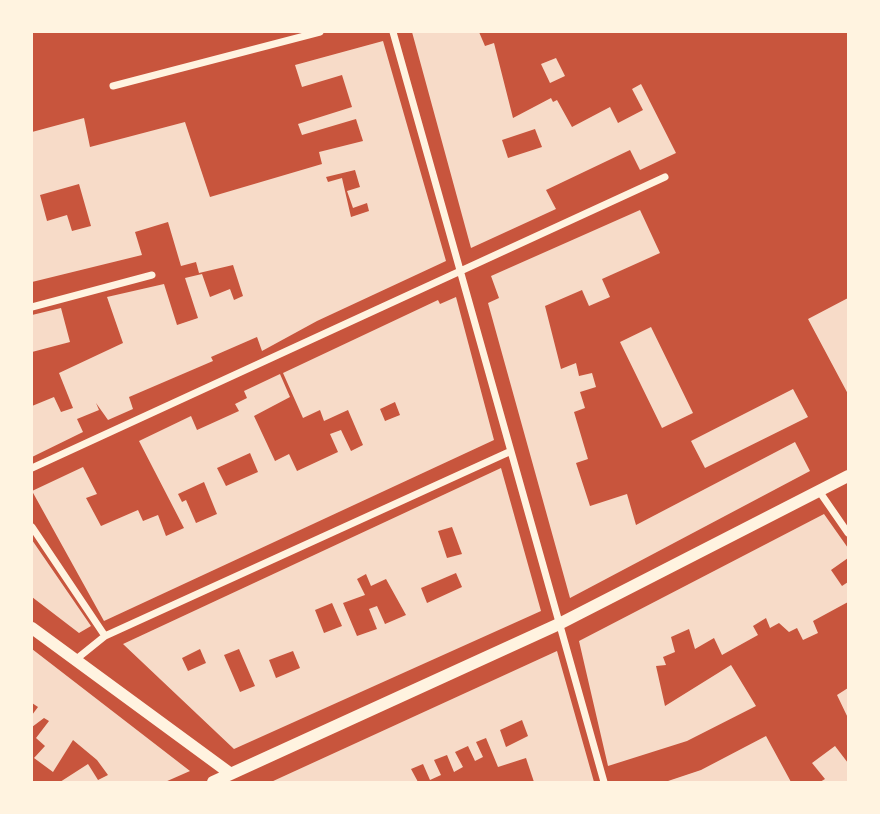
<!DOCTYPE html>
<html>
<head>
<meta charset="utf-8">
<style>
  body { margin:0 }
  #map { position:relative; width:880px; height:814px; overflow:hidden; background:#c8553d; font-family:Overpass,sans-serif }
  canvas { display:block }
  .frame { position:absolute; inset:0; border:33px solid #fff3e0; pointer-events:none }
</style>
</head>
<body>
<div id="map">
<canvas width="880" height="814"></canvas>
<div class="frame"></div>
</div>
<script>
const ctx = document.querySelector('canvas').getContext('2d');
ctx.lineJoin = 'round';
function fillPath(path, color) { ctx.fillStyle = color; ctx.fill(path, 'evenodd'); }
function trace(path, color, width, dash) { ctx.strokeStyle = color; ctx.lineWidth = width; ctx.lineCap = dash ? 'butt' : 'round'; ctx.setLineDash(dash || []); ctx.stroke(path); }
fillPath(new Path2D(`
  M412,32H479L485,46L494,43L513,118L551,98L553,102L557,100L572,127L610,107L618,123L643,110L632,89L641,84L676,153L640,170L630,150L546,190L556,209L471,248ZM535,129L542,147L508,158L502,140Z
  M383,41L446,261L317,321L262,351L257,337L211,357L213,361L129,397L133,409L108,420L96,403L99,410L77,419L83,432L32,457V406L54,397L61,412L73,408L59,373L123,343L107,297L164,284L177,325L198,318L185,278L202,274L210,297L230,289L234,300L243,296L233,265L199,273L196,262L181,266L168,222L135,232L142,255L32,282V132L84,118L90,147L185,122L210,197L322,164L319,152L363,141L356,119L302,135L298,124L352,107L342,75L302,87L295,65ZM355,170L360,187L347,191L353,208L367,203L369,211L351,217L342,178L328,182L326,177ZM79,184L91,226L72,231L67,215L47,221L40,195Z
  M556,58L565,76L550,83L541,64Z
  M640,210L660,253L602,279L610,297L589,306L582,290L545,306L561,369L576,363L579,376L592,373L596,387L580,392L585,408L574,412L588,459L576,463L590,506L627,494L636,525L795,442L810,471L570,598L488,303L499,298L491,276Z
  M456,297L494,440L104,621L32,491L83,467L97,494L86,498L101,526L138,510L143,521L158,515L166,536L184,528L139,441L191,416L197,430L239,411L235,404L247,398L244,391L280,374L290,397L254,416L275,461L289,454L297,471L338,452L330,434L341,430L351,451L363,445L348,410L324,421L320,410L303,418L283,373L438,300L440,304ZM395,402L400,415L385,421L380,409ZM250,453L258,472L226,486L217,468ZM204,482L217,514L196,523L186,500L182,502L178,494Z
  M848,298V394L808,319Z
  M61,308L70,342L32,352V315Z
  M651,327L693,413L662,428L620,342Z
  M793,389L808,417L705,468L691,441Z
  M501,468L541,611L234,749L123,644ZM452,527L462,554L447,558L438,531ZM456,573L462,587L427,603L421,588ZM366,574L371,586L386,579L406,615L385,624L377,606L369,609L377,629L357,636L343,603L365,595L357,579ZM332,603L342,626L324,633L315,610ZM200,649L206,663L188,671L182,658ZM239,649L255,686L240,692L224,655ZM293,651L300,668L276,678L269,660Z
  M824,514L848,548V558L831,570L842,586L848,582V602L813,621L818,633L803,640L797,628L789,632L779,623L770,628L766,618L753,626L758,635L722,655L714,638L695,649L689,629L671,637L675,652L663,657L666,665L656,666L665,706L731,665L756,706L687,741L608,766L579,641Z
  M32,540L91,626L79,633L32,597Z
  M32,649L190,771L165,782H60L88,764L98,780L108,775L97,760L73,740L53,772L34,758L45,746L36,738L49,721L44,718L32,727V715L38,707L32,703Z
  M557,651L594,782H534L526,758L498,767L486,738L476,742L483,757L475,761L468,746L455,752L463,767L454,772L447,755L434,760L441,775L430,780L423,764L411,769L418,782H271ZM522,720L528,736L506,747L500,730Z
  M848,688V718L837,695Z
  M766,736L791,782H665L701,770Z
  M835,746L848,763V782H820L825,779L812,763Z`), '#f7dbc8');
trace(new Path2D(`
  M393,32L604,782
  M113,86L320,32
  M32,307L152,275
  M32,468L665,177
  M819,491L848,533
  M32,527L105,636L74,661
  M105,636L509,452`), '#fff3e0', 7);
trace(new Path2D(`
  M32,628L231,774
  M213,782L559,624L848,476`), '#fff3e0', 12);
</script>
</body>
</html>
